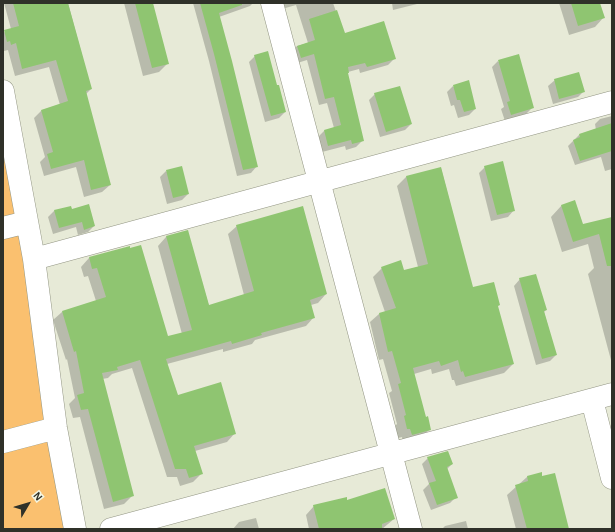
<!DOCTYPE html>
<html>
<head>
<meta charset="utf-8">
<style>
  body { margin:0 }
  #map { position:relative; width:615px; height:532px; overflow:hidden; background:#e7ead7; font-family:"Alegreya Sans",sans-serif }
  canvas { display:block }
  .frame { position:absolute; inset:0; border:4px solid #2f3129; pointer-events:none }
  .north { position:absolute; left:8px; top:484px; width:40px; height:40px; -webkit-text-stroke:3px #f4f7e4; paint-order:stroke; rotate:52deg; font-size:11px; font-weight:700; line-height:16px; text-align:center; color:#2f3129 }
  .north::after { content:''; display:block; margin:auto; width:14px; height:18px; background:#2f3129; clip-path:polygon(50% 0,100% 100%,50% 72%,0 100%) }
</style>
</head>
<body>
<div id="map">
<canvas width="615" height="532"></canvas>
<div class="frame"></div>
<div class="north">N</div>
</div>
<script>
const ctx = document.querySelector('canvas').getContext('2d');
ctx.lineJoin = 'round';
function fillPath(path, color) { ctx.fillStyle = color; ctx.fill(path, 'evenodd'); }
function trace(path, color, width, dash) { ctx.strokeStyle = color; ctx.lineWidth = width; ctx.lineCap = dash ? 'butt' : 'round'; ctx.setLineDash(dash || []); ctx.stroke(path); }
fillPath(new Path2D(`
  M3,133L75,529H3Z`), '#fac06f');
fillPath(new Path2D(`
  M4,3H68L91,89L86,94L110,185L102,192L84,197L76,167L44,176L40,162L45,157L34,118L41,111L60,105L49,67L15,76L8,50L4,51L3,48V33L11,29Z
  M124,3H152L168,63L159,72L143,76Z
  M193,3H253L250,6L219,17L257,166L251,173L237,176L209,61Z
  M280,3H333L344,34L395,58L388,65L360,73L359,69L348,72L347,73L363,140L356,147L346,150L345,146L322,152L318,137L324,131L334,128L327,103L319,105L307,60L294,64L291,53L297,46L308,43L296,5L282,9Z
  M392,3H421L393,10Z
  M559,3H599L604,17L595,27L569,35Z
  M255,56L276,86L285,112L279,118L265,122L249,62Z
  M498,61L532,108L526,114L505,121L501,109L504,107L492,67Z
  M555,80L584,91L578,97L553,104L548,86Z
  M453,86L475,109L469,115L458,118L454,105L451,106L447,92Z
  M375,94L411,124L405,130L380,137L369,100Z
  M612,116V169L605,171L601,157L575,165L568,146L579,135L596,130L595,124L600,119Z
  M485,167L514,210L508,217L491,221L479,173Z
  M441,168L472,288L497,307L513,364L504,373L456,386L454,380H452L449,369L432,374L431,369L414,374L425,418L430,429L421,438L403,443L402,437L398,438L395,426L397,424L389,393L392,391L383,359L379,360L370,322L379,314L385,312L373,277L382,268L403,271L418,267L397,186L406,177Z
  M166,171L188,194L182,200L167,204L160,177Z
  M562,205L582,226L612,222V364L588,274L594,268L588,244L562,252L551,217Z
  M70,207L71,210L94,226L88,232L78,235L76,227L53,234L48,217L54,211Z
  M237,226L326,294L318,303L311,305L314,317L306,326L255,340L252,344L223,352V349L167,364L177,396L235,433L227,442L195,451L202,473L193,482L180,486L177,477H167L132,368L112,374L108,378L102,379L133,495L124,504L104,509L80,417L73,418L69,404L75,398L67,359L66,360L53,320L62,312L96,301L88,276L84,277L81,267L89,258L129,247L167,338L182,334L158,246L166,237L187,231L209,306L244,295L228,234Z
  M520,279L546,310L544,312L556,355L550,361L536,365L514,286Z
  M428,458L452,464L447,469L456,497L450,503L431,510L423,490L429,484L422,464Z
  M541,473L542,478L568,529H516L507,495L527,477Z
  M347,501L394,519L382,529H309L306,515L314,506Z
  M256,518L259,529H233L239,522Z
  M466,521L468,529H442L445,526Z`), '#0003');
fillPath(new Path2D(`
  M13,3H68L92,89L86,91L111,185L91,190L84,160L51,169L47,154L53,152L41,110L68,101L56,60L22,69L16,43L11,45L10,41L7,42L4,30L19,26Z
  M135,3H153L169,64L152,68Z
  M200,3H242V5L219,13L232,61L258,167L243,170L214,54Z
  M571,3H600L605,18L578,26Z
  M337,10L345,33L384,21L396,59L367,67L365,63L348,67L349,73H348L364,141L352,144L351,140L328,146L324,130L341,125L334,97L325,99L314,54L301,58L297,46L315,40L309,19Z
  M268,51L277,85H279L286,112L271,116L254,55Z
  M519,54L534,108L511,115L507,102L510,101L498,60Z
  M579,72L585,92L559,99L554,79Z
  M469,80L476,109L464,112L460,100H457L453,85Z
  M400,86L412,124L386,132L374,93Z
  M612,123V151L580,161L573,140L580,137L579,134Z
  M503,161L515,211L497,215L484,166Z
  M182,166L189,194L173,198L166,170Z
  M441,167L473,287L494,282L500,305L498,306L514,364L465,377L463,371L461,372L458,360L441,366L439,361L413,368L426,417L428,416L431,430L412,435L410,429H407L404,416L406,415L398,384L401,383L392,351L388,352L379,313L396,308L381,267L401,260L404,270L428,264L406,176Z
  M575,200L583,224L612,217V266H607L599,234L573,242L561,205Z
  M89,204L95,226L84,230L82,222L59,228L54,210L71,206L72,209Z
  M303,206L327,294L310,300L315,318L261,333L262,335L232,344L231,341L166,359L178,395L221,382L236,434L194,446L203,474L189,478L186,469H175L140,360L117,367L118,370L102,373L134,496L113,502L88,409L81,410L77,395L84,393L76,351L74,352L62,311L106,297L97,268L92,269L89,257L130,246V248L141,245L168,336L192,330L166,236L188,230L209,305L254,291L236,225Z
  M536,274L547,310L544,311L557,355L542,359L519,278Z
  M448,451L453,464L447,467L458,498L437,505L429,483L436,481L427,457Z
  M542,472V476L555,473L569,529H527L515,485L528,481L527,476Z
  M385,488L395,519L382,524V529H319L313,505L347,497V500Z`), '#8fc571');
const minor = new Path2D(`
  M272,3L411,529
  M3,91L34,259L56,428L75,529
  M3,228L27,222
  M34,259L612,102
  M592,400L612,478
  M3,442L56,428
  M111,529L612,394`);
trace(minor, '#939684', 23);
trace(minor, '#fff', 22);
</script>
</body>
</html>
